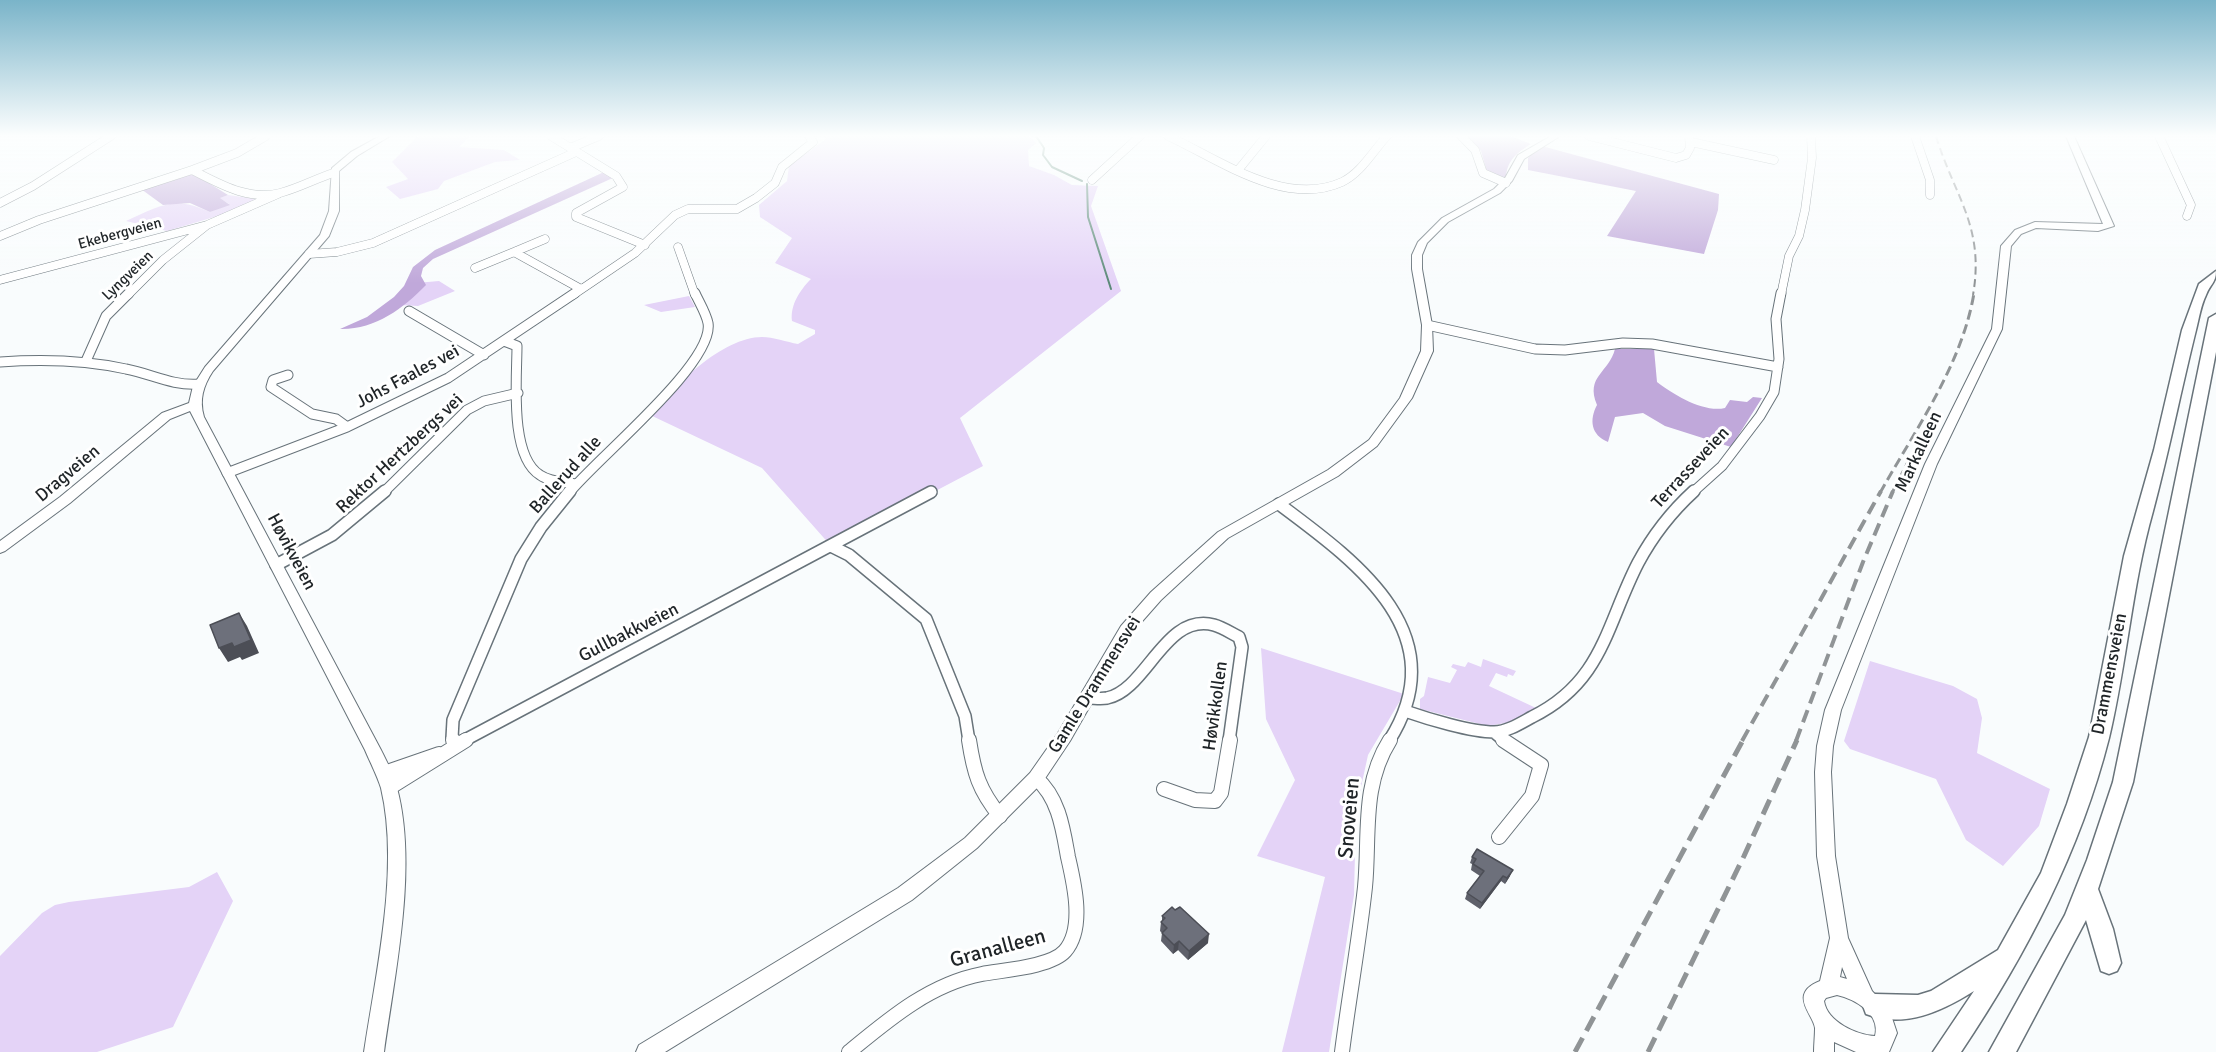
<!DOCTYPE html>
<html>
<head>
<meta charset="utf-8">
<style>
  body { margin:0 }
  canvas { display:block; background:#f9fcfd }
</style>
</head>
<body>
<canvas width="2216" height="1052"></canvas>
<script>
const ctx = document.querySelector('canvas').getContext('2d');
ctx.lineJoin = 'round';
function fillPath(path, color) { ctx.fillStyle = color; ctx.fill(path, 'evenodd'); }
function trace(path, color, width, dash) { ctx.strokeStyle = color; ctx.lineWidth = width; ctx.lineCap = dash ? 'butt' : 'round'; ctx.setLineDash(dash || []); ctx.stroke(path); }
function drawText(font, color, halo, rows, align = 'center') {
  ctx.font = font + ' Signika,sans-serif'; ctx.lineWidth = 6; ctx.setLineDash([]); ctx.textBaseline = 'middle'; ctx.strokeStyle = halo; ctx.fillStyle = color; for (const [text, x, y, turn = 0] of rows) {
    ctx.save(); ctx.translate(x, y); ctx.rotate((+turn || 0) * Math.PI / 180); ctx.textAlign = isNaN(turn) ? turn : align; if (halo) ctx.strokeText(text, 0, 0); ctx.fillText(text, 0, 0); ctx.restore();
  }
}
fillPath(new Path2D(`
  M418,136H470L459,147L504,150L520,160L495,162L444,181L438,189L400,199L386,187L408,179L392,162Z
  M825,136H1029L1036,143L1028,150L1029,166L1054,175L1072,185L1098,186L1091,206L1121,291L960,418L983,466L831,546L762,468L648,414C674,387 722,337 762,337C773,337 787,342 798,344L815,334V330L792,321C790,305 800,290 811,279L775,263L792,238L760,217L759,205L787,181L789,166L826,139Z
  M228,195L256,199L221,215L167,231L126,221C159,206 174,195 210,212L229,204L219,198Z
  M439,281L455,291L418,306L399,305L416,283Z
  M689,296L695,307L661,312L644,305Z
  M1261,648L1404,694L1368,755L1356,810L1354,895L1329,1052H1282L1325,877L1257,856L1295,780L1266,719Z
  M1483,659L1516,671L1513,676L1508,674L1507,677L1496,673L1489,686L1536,708L1511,722L1488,726L1420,709V699L1424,696L1428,677L1450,683L1457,670L1451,667L1453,664L1465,667L1468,662L1481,667Z
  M1870,661L1953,686L1977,699L1982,718L1977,753L2050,789L2039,826L2003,866L1966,840L1936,779L1850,749L1844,741Z
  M217,872L233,901L173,1027L97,1052H0V956L42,913L55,905L69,902L189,887Z`), '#e4d3f7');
fillPath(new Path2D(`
  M1465,136H1510L1531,144C1515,154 1505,162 1506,183L1487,172L1481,151Z
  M1538,145L1719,194L1718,210L1704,254L1607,236L1636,191L1528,170V158Z
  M191,172L228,195L220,198L230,205L210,212L190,203L163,205L141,189Z
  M604,172L615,177L433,259L423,268L421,276L426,285C403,309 374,330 340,329L367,317L394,297L404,286L413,267L435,250Z
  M1615,349H1654L1657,382C1674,395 1704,413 1725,408L1730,400L1747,402L1753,397L1762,398L1731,447L1665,426L1643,413L1615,417L1608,442C1591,435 1589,420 1597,405C1585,376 1609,373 1615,349Z`), '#c0a8da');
trace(new Path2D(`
  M1036,136L1044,148L1043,155L1052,167L1082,181
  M1087,184L1088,217L1111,289`), '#5b8978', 2);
const minorFar3 = new Path2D(`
  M266,136L237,153L192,170C220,184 248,201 280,193C299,188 315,179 333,173
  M551,136L616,176L623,187L576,213V217L645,245
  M1168,136C1218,159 1285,208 1342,182C1361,173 1373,151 1387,136
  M1461,136L1475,150L1483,173L1506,183
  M1589,136L1676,158L1686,155L1690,148L1689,136
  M1915,136L1930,180V195
  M2159,136L2191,205L2187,216
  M1691,142L1774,160
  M570,148L599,136
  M1239,169L1266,136
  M1092,180L1140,136
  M0,203L33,186L111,136
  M0,236L39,220L192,170
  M545,239L514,252L581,289
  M678,247L695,295
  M309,254L337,252L373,243L576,152
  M475,268L514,252
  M0,280L207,225L278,194
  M128,295L163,260L207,225
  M573,295L635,253L675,215L688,209H737L756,198L775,183L782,167L813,142L809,136
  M1781,295L1789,256L1799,236L1805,210L1812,158L1811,136`);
const minorFar2 = new Path2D(`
  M409,311L484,355
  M1427,325L1535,349L1565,350L1623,343L1652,344L1778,367
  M504,341L517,346C517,378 509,456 540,475C550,482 564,482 576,484
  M86,361L106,316L129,293
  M0,362C42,359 85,360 126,369C152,374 172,386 199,384
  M288,375L273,380L271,387L312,414L336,419L347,427
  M227,473L347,427L448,378L575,293
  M383,493L467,410L484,401L518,393
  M569,493C596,459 715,363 708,323C706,313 699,302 695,293
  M1692,493L1722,466L1760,416L1774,392L1779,359L1776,319L1781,293`);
const minorFar1 = new Path2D(`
  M1279,504C1357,562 1457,634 1389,741
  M831,546L849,555L926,619L965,716L969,741
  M276,565L332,535L385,491
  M1088,698C1094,698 1101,699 1107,698C1147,690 1165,612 1214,625C1222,627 1231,633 1239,637L1242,647L1229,741
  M1405,711C1428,719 1471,732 1494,732C1507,732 1521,723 1532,717C1603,682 1606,625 1638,563C1653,535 1671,512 1694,491
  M1494,732L1505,741
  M455,741L452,738L453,720L521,559L541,527L570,491
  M463,741L931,492`);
const minor = new Path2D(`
  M453,740L457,744
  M969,740C974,773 979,790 1000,816
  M384,773L439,754
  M389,788L466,740
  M1164,789L1195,800L1215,801L1221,793L1230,740
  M1499,837L1532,796L1541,765L1503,740
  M849,1052C889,1019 930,984 982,974C1003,970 1051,967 1065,951C1085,928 1074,883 1068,857C1063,829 1059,798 1036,778
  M1342,1052C1349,997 1359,942 1365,887C1370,836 1361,786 1390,740`);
const secondary = new Path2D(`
  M380,136H390L357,156L339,171V211L329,236L213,371C203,386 199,400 204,417L381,750C387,762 394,775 397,788C418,867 395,972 384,1052H364C376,972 400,868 381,788C377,775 370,762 365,750L190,411L170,419L70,503L5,551L0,553V541L60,497L162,413L189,403L193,386L205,367L320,235L329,211L332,168L351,152Z
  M1551,136H1560L1524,159L1512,181L1500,193L1448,222L1427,243L1422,255V269L1432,325L1433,351L1412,398L1377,446L1338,476L1228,538L1161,600L1131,634L1070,741L1042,783L977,848L912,900L665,1052H636L639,1045L898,888L965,838L1030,773L1058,733L1121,626L1151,592L1218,532L1328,470L1369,440L1400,398L1421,351L1422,325L1412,269V255L1418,242L1442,218L1494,189L1505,178L1518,155Z
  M2066,136H2074L2114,226L2098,231L2036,228L2021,234L2011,246L2002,329L1937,464L1841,710L1833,746L1831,772L1835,856L1848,938L1872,991L1889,1009L1897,1033L1889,1052H1856L1834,1042V1052H1814C1814,1044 1815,1036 1815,1028C1814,1015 1787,994 1820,981L1830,938L1817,856L1815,772L1817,746L1825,710L1925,464L1992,329L2001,246L2015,230L2035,222L2103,224ZM1842,967L1847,979L1840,977ZM1837,995C1855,999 1881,1014 1875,1036C1857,1035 1827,1022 1824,1001L1826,998Z`);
const trunk = new Path2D(`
  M2216,271C2216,283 2210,284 2206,295C2201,305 2199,318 2196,330C2181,390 2169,451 2153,511C2132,585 2127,663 2109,738C2080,852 2026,955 1961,1052H1933L1974,991C1942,1011 1905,1029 1866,1014L1863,1006L1866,998L1875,994L1918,995L1931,991L1998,950L2041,873L2067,804L2089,737L2124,556L2154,450L2182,330L2199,284Z
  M2216,314V352L2133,782L2098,889L2113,929L2121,963L2117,971L2109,974L2101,971L2086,920L2016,1052H1989L2065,915L2087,860L2113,782L2209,318Z`);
trace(minorFar3, '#68737a', 9);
trace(minorFar2, '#68737a', 11);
trace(minorFar1, '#68737a', 14);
trace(minor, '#68737a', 16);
trace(secondary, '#68737a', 2);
trace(trunk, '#68737a', 3);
trace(minorFar3, '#fff', 8);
trace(minorFar2, '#fff', 9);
trace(minorFar1, '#fff', 11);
trace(minor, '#fff', 14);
fillPath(secondary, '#fff');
fillPath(trunk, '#fff');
trace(new Path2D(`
  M1936,136C1954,196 1985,226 1973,295`), '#909496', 2, [8, 4.5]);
trace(new Path2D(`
  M1880,493C1915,430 1962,365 1974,293
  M1892,493L1909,460`), '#909496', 3, [10, 5]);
trace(new Path2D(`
  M1742,741L1881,491
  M1796,741L1863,562L1893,491`), '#909496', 4, [13, 7]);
trace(new Path2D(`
  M1575,1052L1743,740
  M1648,1052L1744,856L1797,740`), '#909496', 5, [16, 8]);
fillPath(new Path2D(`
  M1472,857L1510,876L1505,884L1501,881L1480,909L1465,899L1467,893L1480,876L1471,870L1472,864L1470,863Z
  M1162,916L1208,943L1188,960L1178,950L1173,954L1161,941L1162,933L1160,931L1161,922L1162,921Z`), '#5e606a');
fillPath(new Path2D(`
  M239,613L247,626L259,653L242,660L240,657L228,662L219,648L232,643Z
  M1513,870L1510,876L1505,884L1507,878Z
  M1503,876L1501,881L1480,909L1482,903Z
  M1209,934L1208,943L1188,960L1189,951Z
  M1179,941L1178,950L1173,954L1174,945Z`), '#4c4e56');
const building = new Path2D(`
  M239,613L251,640L234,647L232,643L219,648L210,625Z
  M1477,849L1513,870L1507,878L1503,876L1482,903L1467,893L1484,871L1473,864L1476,859L1472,857Z
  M1172,907L1175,910L1180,907L1209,934L1189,951L1179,941L1174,945L1162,933L1167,928L1161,922L1165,918L1162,916Z`);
fillPath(building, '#6d707b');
trace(building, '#4c4e56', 1.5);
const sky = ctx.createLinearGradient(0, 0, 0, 283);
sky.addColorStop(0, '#7ab4c9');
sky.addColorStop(0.48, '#fcfefe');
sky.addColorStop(1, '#fcfefe00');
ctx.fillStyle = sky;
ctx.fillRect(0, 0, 2216, 283);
drawText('15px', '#1f2427', '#fff', [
  ["Ekebergveien",120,234,-15],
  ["Lyngveien",128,276,-44]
]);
drawText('18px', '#1f2427', '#fff', [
  ["Johs Faales vei",408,377,-28],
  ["Markalleen",1919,452,-65],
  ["Rektor Hertzbergs vei",400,454,-43],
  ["Terrasseveien",1691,468,-47],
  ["Dragveien",68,474,-40],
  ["Ballerud alle",566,475,-48],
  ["Høvikveien",291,552,62],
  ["Gullbakkveien",629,633,-27],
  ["Drammensveien",2110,674,-79],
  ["Gamle Drammensvei",1095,685,-58],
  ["Høvikkollen",1216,706,-82]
]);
drawText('21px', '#1f2427', '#fff', [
  ["Snoveien",1350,818,-85],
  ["Granalleen",998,949,-15]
]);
</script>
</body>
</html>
